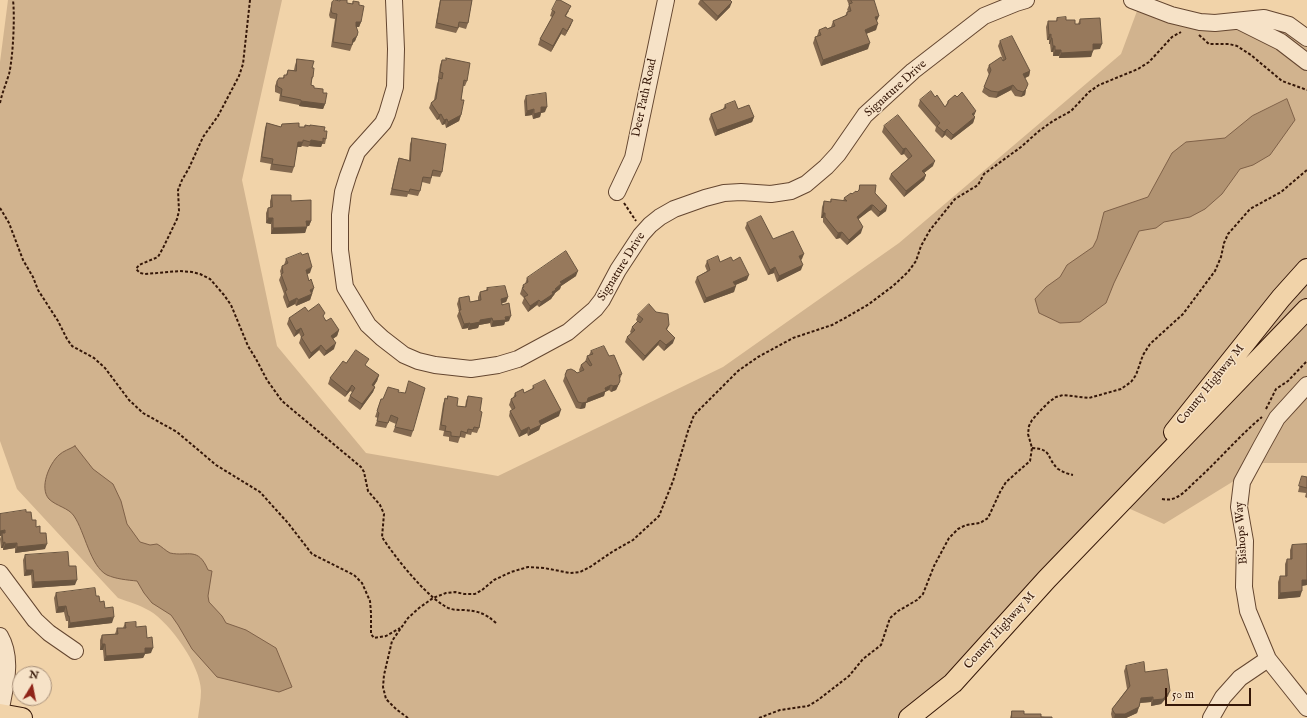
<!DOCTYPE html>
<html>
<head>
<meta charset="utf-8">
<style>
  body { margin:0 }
  #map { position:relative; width:1307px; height:718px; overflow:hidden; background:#f1d3a9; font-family:"IM FELL English",serif }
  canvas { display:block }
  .north { position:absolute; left:12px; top:666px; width:40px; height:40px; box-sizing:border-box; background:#f6e2c7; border:1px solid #a9917b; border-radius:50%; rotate:10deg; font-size:11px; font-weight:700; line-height:16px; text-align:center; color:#351708 }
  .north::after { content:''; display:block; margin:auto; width:14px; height:18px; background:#8f2418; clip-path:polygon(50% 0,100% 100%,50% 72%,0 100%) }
  .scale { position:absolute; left:1165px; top:688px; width:86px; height:18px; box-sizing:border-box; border:2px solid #351708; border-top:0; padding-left:5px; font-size:12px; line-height:14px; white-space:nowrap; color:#351708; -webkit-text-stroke:3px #f6e2c7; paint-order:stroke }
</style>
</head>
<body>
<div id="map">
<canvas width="1307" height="718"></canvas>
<div class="north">N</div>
<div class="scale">50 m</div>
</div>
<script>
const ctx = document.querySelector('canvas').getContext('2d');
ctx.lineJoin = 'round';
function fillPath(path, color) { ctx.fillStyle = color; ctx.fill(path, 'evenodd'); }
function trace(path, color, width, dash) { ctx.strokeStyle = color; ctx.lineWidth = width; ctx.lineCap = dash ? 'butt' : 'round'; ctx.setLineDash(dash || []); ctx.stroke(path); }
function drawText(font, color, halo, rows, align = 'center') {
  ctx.font = font + ' "IM FELL English",serif'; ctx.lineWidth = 3; ctx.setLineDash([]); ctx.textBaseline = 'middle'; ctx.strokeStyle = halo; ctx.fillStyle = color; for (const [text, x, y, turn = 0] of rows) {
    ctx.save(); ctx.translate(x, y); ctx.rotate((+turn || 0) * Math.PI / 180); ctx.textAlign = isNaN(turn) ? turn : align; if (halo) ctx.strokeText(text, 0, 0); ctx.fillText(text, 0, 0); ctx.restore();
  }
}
fillPath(new Path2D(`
  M8,0H282L242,180L277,346L366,453L498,476L723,367L899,243L1121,54L1140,3L1171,15L1264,18L1307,38V463H1263L1164,524L1119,504L909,718H198C199,709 201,700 201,691C201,666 170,623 150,611C140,605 129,602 118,598L17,489L0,441V62Z`), '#d1b38e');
const water = new Path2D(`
  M1287,99L1295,120L1270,155L1253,165L1240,169L1222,194L1205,209L1190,217L1164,222L1156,228L1139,231L1114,283L1106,303L1080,322L1060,323L1039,313L1035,299L1046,287L1060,277L1067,265L1093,247L1097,239L1104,212L1148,197L1172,153L1186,142L1225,138L1252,116Z
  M75,446L93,469L113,484L121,501L127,524L140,542L150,545L157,544C161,546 166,551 170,553C188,557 198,546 208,570L212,571L208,596L209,602L222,616L226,623L246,630L276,648L292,687L279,692L217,677L192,649L178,625L171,615L152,603L144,593L137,581C127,580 116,579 107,575C90,566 85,532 74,516C69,508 56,506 49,499C39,488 49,464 59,455C63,451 70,449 75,446Z`);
fillPath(water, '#b19372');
trace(water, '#7f6148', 1);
const minor = new Path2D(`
  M394,0L396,49L395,87L387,114L383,123L357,152L348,176L343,192L340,215V250L345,287L368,325L382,338L404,355L418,361L435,365L471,369L498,365L518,359L568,332L595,309L602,300L618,270L641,235L650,225L660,217L674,209L705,198L724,193L741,192L771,194L791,191L806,184L826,167L838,154L865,115L913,71L984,16L1016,3L1026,0
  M1132,0L1171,15L1200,22L1215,23L1264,18L1289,25L1307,38
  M1239,21L1281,42L1307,62
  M617,192L633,158L666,0
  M1307,385L1277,418L1262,445L1242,482L1239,507L1245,541L1244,587L1248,611L1268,659L1307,708
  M0,573L35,620L49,633L75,651
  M0,636C14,660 4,689 0,714
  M1211,718L1223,697L1240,678L1268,659`);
const major = new Path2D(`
  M1174,432L1281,298L1307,269
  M0,714L22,718
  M909,718L953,683L1047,579L1307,309`);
trace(minor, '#644630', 18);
trace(major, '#351708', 22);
trace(new Path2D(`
  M250,0L243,64L239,76L218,116L203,137L189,168L182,180L178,190L179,211L177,219L163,248L158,257L139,265L136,269L140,273L145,274L180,271L192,272L200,274L210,279L224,295L231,305L248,346L256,359L267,380L282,401L361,467L364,472L368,491L380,505L384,514L382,537C394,556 430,602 451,609C455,610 459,610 463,610C478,611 485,613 496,623
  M1199,35L1209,44H1229L1237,46L1251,55L1282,81L1307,90
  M0,103C2,93 6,84 9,74C13,58 15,17 13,0
  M624,203L636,221
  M0,208L9,223L23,260L33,277L38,290L58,321L67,339L72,346L94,358L105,368L129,400L143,413L177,432L216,465L260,492L288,523L312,554L354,575L362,583L370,601L371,613V634L374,638L386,636L400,628
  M1266,409L1276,389L1288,381L1307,361
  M1032,448C1053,449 1046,458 1058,469C1063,472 1068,474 1073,475
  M1162,499C1167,500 1172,500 1177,497C1185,493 1191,485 1198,479C1220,459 1239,436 1262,417
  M408,718L396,709L386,699L383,687L384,675L392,641L408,618L419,608L433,598L446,593L455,592L464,594H475L482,590L494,580L511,572L528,567L544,568L570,573L580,572L590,567L612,552L633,540L659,516L673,481L688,431L694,415L738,371L758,357L793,338L832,325L847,317L869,304L893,286L908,272L916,261L921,246L930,230L955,199L978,185L984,174L1021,147L1039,131L1053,121L1071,111L1089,92L1099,85L1138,69L1149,62L1172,37L1181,32
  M759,718L780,710L808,706L818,700L849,676L863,659L881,645L890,618L898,611L917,600L923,594L934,566L949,538L958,529L966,525L980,523L988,518L1000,492L1006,482L1030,461L1032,448L1028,434L1029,426L1032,420L1039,412L1049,402L1056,397L1063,395L1089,398L1121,389L1131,382L1136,375L1143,355L1150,344L1183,314L1215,271L1221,257L1224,243L1228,234L1250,209L1281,192L1307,170`), '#351708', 2, [3, 2]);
trace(minor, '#f6e2c7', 16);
trace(major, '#f1d3a9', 20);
fillPath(new Path2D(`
  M340,0H347V3L352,4L353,1L359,5L361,22L359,27H356L357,36L355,41L353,43L350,51L331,47L335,19L330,18L329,15L332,2L339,1Z
  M439,0H472L468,23L466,29L459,27L456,33L435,28L440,0Z
  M700,0H730V7L716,21L698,4Z
  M847,0H874L877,21L876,30L866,34L868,49L821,66L813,43L815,37H817V36L819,30L827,29L831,27L833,21L845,16L847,12L848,11L847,10L849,5Z
  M552,10L569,11L566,16L571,25L565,36L561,34L551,52L538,45L540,39L552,17L550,16Z
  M1057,18L1075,24H1078L1080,19L1100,49H1093L1091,57L1059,58V56H1053V52H1051L1050,44H1049V40H1047L1046,27L1048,21H1056Z
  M1000,41L1030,71L1029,76L1025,78L1026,89L1025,95L1021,97L1015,96L1011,90L996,98L989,97L982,92L989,75L987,70L989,65L1003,60L998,46Z
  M297,59L312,68L313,77L311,82V85L314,88L323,93L325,104L323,109L299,106V105L279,101L280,94L275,92V86L277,81L283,78L284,75H286L288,70H294L295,65Z
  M442,60L467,81L465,86H463L461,100V115L459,121L446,128L445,124L442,125L439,119L437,120L429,108L431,103L434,100L437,84L439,78L441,79L438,78L440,65Z
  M526,96L545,112L541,113L540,117L533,119L532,115L525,116L524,101Z
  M935,97L945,107L948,101L974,116L975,117L973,123L951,140L945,135L942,138L935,131L936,127L918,106L920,100Z
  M725,105L738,109L754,117L752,122L715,136L709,119L711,114L723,109Z
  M267,123L281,127L282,124L299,127H304L305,125L309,126L310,125L324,131L326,139L325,144H322L321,147L309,146L308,147L302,146L301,147H297L294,167L292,173L270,170L271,164L260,162L265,128Z
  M884,126L933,166L924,173L926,175L924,180L904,197L889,179L891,174L908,159L904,154L901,155L882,132Z
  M412,138L442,172L440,177L432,176L430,184L422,182L420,191L418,196L408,194L407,197L390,195L397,164L399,158L409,160L410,144Z
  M860,185L875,193L887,206L886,211L878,217L871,210L869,211L858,219L861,233L847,245L840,238L836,239L823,222V218H821L822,207L824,201L830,202L831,199L843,201L844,198L858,192Z
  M272,195L291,201L311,221L309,226H307L305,233L271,234V224L266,223V213L268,208H270V201Z
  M747,223L802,259L801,260V270L777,282L774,273L768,275L745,228Z
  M286,259L310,273L307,274L312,294L310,300L296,306L295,304L287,308L283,297L284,294L279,280L281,275L280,271L282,266L284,265Z
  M707,261L720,262L747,280L735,285L734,292L704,303L695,282L697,277L707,271L705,266Z
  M576,276L561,286L560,289L555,293L554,295L553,296L551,299L539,307L537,305L528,312L522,303L524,298L520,294L523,285L525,284L527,278Z
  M487,288L508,297L506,302L502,303L509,321L505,322L504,325L491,327L490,323L479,325L478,328L468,330V328L462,329L457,316L459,311L457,304L459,298L470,302L478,300V297L480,292L486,290Z
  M308,311L324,318L326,321L339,330L337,336L333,339L334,349L324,356L319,350L309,359L299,343L301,337L299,333L294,337L287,324L289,318Z
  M638,315L669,325L667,330L673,343L664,351L658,345L643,361L625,342L627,337L631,333L630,332L632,327L638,322L636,320Z
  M591,351L609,356L622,374L620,379L618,386L616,390L611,392L609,390L605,392L604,396L586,403L585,408L580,409L576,408L563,381L567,370L577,373L580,372L579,370L581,365L585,362L587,356L589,355Z
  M346,363L366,366L379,375L377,381L373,386L375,387L373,392L360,410L348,401L350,396L352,392L350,391L345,397L328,384L330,378Z
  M533,386L559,416L541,425L539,430L528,436L527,433L519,437L509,416L510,411L512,410L509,405L511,399L513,398L515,393H524L532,389Z
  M398,392L413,431L411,437L393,432L396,424L389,421L386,428L375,426L378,418L375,417L381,399H383Z
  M448,396L457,406L465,407L466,401L468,396L480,411L479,428L477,433L472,432L471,435L466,434L465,438L460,437L458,443L449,441V437L443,436L444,431L439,430L443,404L445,398L446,399Z
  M1302,476L1307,477V498L1305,497L1306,493L1298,492Z
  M26,512L40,533L45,549L15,553V548L3,550V548H1L0,539L1,536H0V514Z
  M1307,544V585L1302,586L1300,597L1278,599V582L1280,576H1285V564L1287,559H1290V550L1292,545Z
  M25,555L69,566L75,585L32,588L31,575L24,576L23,560Z
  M56,593L96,596L105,608L112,623L68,628V621H66L64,612L56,613L54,598Z
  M125,623L136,627L147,638L151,653L145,654L143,658L104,661L103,650H100V640L102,635L115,634L117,628H123Z
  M1126,666L1145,672L1168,696L1161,704L1151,706V702L1140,703L1137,713L1126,718H1112L1111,714L1112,709L1127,689L1124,671Z
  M1012,711L1024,714L1052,718H1010Z`), '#82684f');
fillPath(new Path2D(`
  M732,2L730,7L716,21L718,16Z
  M879,16L877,21L873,23L875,17Z
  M573,20L571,25L565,36L567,31Z
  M356,22H361L359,27H354Z
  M878,24L876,30L863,35L865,30Z
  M563,28L561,34L551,52L553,46Z
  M1051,34L1049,40H1047L1049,35Z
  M357,36L355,41L351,44L353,39Z
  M1051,38H1052L1050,44H1049Z
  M870,43L868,49L821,66L823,60Z
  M1093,44H1102L1100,49L1091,50Z
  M1053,46H1055L1053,52H1051Z
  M1055,50H1061L1059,56H1053Z
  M1093,51L1091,57L1059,58L1061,53Z
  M1030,71L1029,76L1021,80L1023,74Z
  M1013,85L1011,90L996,98L998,92Z
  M1026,89L1025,95L1021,97L1023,92Z
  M301,101L325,104L323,109L299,106Z
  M541,107H547L545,112L541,113L540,117L533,119L534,114Z
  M534,109L532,115L525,116L527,111Z
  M976,111L974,116L972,114Z
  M441,114L439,119L437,120L439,115Z
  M461,115L459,121L446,128L448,122Z
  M754,117L752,122L715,136L717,130Z
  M975,117L973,123L951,140L953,135Z
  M447,119L445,124L442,125L444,120Z
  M947,129L945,135L942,138L944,132Z
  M311,140L323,142L321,147L309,146Z
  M298,142H303L301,147H296Z
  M906,148L904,154L901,155L903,149Z
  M935,161L933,166L920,176L922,171Z
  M926,175L924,180L904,197L906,191Z
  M871,205H873L871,210L869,211L855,222L857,217Z
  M887,206L886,211L878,217L880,212Z
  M823,213H825L823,218H821Z
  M268,218H273L271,224L266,223Z
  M306,221H311L309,226H304Z
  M307,227L305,233L271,234L273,228Z
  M863,227L861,233L847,245L849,240Z
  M842,232L840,238L836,239L838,233Z
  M804,254L802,259L797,262L799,256Z
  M803,265L801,270L777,282L779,276Z
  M312,267L310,273L304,275L306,270Z
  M775,267L774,273L768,275L770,270Z
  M578,271L576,276L561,286L560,289L555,293L554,295L553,296L551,299L539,307L541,302L552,292L560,282Z
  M749,275L747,280L731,287L733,282Z
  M736,286L734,292L704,303L706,298Z
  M314,288L312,294L308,296L310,290Z
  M312,294L310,300L296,306L298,300Z
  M508,297L506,302L499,304L501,299Z
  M297,298L295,304L287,308L289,302Z
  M539,300L537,305L528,312L530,306Z
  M511,316L509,321L505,322L504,325L491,327L493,321Z
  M492,318L490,323L479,325L478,328L468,330L470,324L480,320Z
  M470,323L468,328L462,329L464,324Z
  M301,328L299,333L294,337L296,331Z
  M339,330L337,336L329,341L331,336Z
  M675,338L673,343L664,351L666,345Z
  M660,340L658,345L643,361L645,356Z
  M336,343L334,349L324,356L326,351Z
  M321,345L319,350L309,359L311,353Z
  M379,375L377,381L371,391L372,385Z
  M620,381L616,390L611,392L613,386Z
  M352,385L350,391L345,397L347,392Z
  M611,385L609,390L605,392L604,396L586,403L585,408L580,409L582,403L588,398Z
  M375,387L373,392L360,410L362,404Z
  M561,410L559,416L541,425L539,430L528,436L530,430L539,421Z
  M529,427L527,433L519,437L521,431Z
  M5,530L3,536L2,533L1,536H0V531Z
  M5,542L3,548H1L3,543Z
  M17,543L15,548L3,550L5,544Z
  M47,544L45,549L15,553L17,547Z
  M26,570H33L31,575L24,576Z
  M77,580L75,585L32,588L34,582Z
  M1302,580H1307V585L1300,586Z
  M1302,591L1300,597L1278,599L1280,593Z
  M66,606L64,612L56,613L58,607Z
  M114,617L112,623L68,628L70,623Z
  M102,644H105L103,650H100Z
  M145,648H153L151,653L145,654L143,658L104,661L106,656Z
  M1170,691L1168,696L1161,704L1151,706L1153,700Z
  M1153,697L1151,702L1139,703L1141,698Z
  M1139,707L1137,713L1126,718H1114L1115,714Z`), '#6a5540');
const building = new Path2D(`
  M335,0L340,1V0H347V3L353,4V1L359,2V5L364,6L361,22H356V26L358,32L357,36L353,39L352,45L333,42L337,14L332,13L331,10L332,2Z
  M441,0H472L468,23L459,22L458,28L437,23Z
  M557,0H560L571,6L565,16L573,20L567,31L563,28L553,46L540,39L555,12L552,10Z
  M702,0H730L732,2L718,16Z
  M851,0H874L879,16L875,17L878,24L865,30L870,43L823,60L815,37L821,35L819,30L826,27L827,29L835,26L833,21L847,15V12L851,11L849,4L852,3Z
  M1066,17V20H1075V24H1080V19L1100,18L1102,44H1093V51L1061,53V50H1055V46H1053L1052,38H1051V34L1049,35L1048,21H1057V18Z
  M1012,36L1030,71L1023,74L1028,84L1026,89L1023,92L1017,90L1013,85L998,92L991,91L984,87L991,70L989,65L1001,57L1003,61L1006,59L1000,41Z
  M446,58L470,63L467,81L464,80L461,100H464L461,115L448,122L447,119L444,120L441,114L439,115L431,103L436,99L439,78L442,79L443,73L440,72L442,60H446Z
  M297,59L314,61L312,68H314L313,77H312L311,85L314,86V88L323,89V93H327L325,104L301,101V100L281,96L282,89L277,86V81L279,78H284V75H287L288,70L296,71Z
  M931,91L935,97L937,95L945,107L948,103V101L955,95L957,97L962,92L976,111L972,114L975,117L953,135L947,129L944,132L937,126L940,123L920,100Z
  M546,93L547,107H541V112L534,114V109L527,111L526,96Z
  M735,101L738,109L749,105L754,117L717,130L711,114L726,108L725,105Z
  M898,115L935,161L922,171L926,175L906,191L891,174L912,156L906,148L903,149L884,126Z
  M267,123L281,127L282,124L299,123V127H305V125L310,126V125L325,127L324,131H327L326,139L323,138V142L311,140L310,142L303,140V142H298L294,167L272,164L273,159L262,157Z
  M412,138L446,144L442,172L433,170L431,178L423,177L420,191L410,189L409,192L392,189L399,158L410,161Z
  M860,185H876L875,193L887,206L880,212L873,205H871L857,217L863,227L849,240L842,232L838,233L825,217V213H823L824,201L831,202V199L847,201L844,198L851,193L852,194L856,191L857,192L859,190Z
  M272,195H291V201L311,200V221H306L307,227L273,228V218H268V208L272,207Z
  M761,216L773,239L793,231L804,254L799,256L803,265L779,276L775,267L770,270L747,223Z
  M566,251L578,271L560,282L562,283L555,289L556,290L552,292L553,294L541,302L539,300L530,306L524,297L528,295L522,288L524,287L523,285L528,282L527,278Z
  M301,253L302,255L308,253L312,267L306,270L309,281L311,279L314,288L310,290L312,294L298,300L297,298L289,302L285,291L287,290L281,274L283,273L282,266L288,263L286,259Z
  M718,256L720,262L731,257L733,261L740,257L749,275L733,282L736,286L706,298L697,277L710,270L707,261Z
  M505,286L508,297L501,299L502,305L509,303L511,316L505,317L506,320L493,321L492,318L480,320V322L470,324V323L464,324L459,310H461L459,298L469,296L470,302L481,300L480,292L488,290L487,288Z
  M319,304L325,313L323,316L326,321L331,318L339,330L331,336L336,343L326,351L321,345L311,353L301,337L304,335L301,328L296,331L289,318L305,307L308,311Z
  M649,304L656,312L668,314L669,325L666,329L675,338L666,345L660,340L645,356L627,337L635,330L632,327L638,321L640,323L643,319L638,315Z
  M604,346L609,356L614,355L622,374L619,375L620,381L618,385L613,386L611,385L605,388L606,391L588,398L587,402L582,403L578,402L565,375L567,370L571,369L575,371L577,373L584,370L581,365L586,361L590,366L592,365L587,356L593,354L591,351Z
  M356,350L369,359L365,365L379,375L372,385L375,387L362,404L350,396L355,388L352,385L347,392L330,378L343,361L346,363Z
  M545,380L561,410L539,421L541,425L530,430L529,427L521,431L510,411L515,408L511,399L516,396L515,393L523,389L524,393L534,388L533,386Z
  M409,381L425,388L413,431L395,427L398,418L391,415L388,423L377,421L379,413L377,411L381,399H383L388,387L399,390L398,392L405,393Z
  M448,396L458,398L457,406L466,407L468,396L482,398L480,411L482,412L479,428L474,427L473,430L468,429L467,433L461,431L460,437L451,436V432L445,431L446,426L441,425L445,398L447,399Z
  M1302,476L1307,477V488L1299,486Z
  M26,510V512H31L32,520H36V527L40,526V533H46L47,544L17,547V543L5,544V542L3,543L2,533H5V530L0,531V514Z
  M1307,544V580H1302V591L1280,593V576H1287V559H1292V545Z
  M68,552L69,566H76L77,580L34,582L33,570H26L25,555Z
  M95,588L96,596H99L100,602L104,601L105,608L113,607L114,617L70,623L69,616H68L66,606L58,607L56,593Z
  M136,622V627L146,626L147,638L152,637L153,648H145V653L106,656L105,644H102V635L118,634L117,628H126L125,623Z
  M1144,662L1145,672L1167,669L1170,691L1163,699L1153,700V697L1141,698L1139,707L1125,714H1115L1112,709L1130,686L1126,666Z
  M1012,711H1024V714H1041V717H1052V718H1012Z`);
fillPath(building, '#97795c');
trace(building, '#6a5540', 1);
drawText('12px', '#351708', '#f6e2c7', [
  ["Signature Drive",896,89,-42],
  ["Deer Path Road",645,98,-78],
  ["Signature Drive",622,267,-58],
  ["County Highway M",1211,385,-51],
  ["Bishops Way",1242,533,-94],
  ["County Highway M",1000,631,-48]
]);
</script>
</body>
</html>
